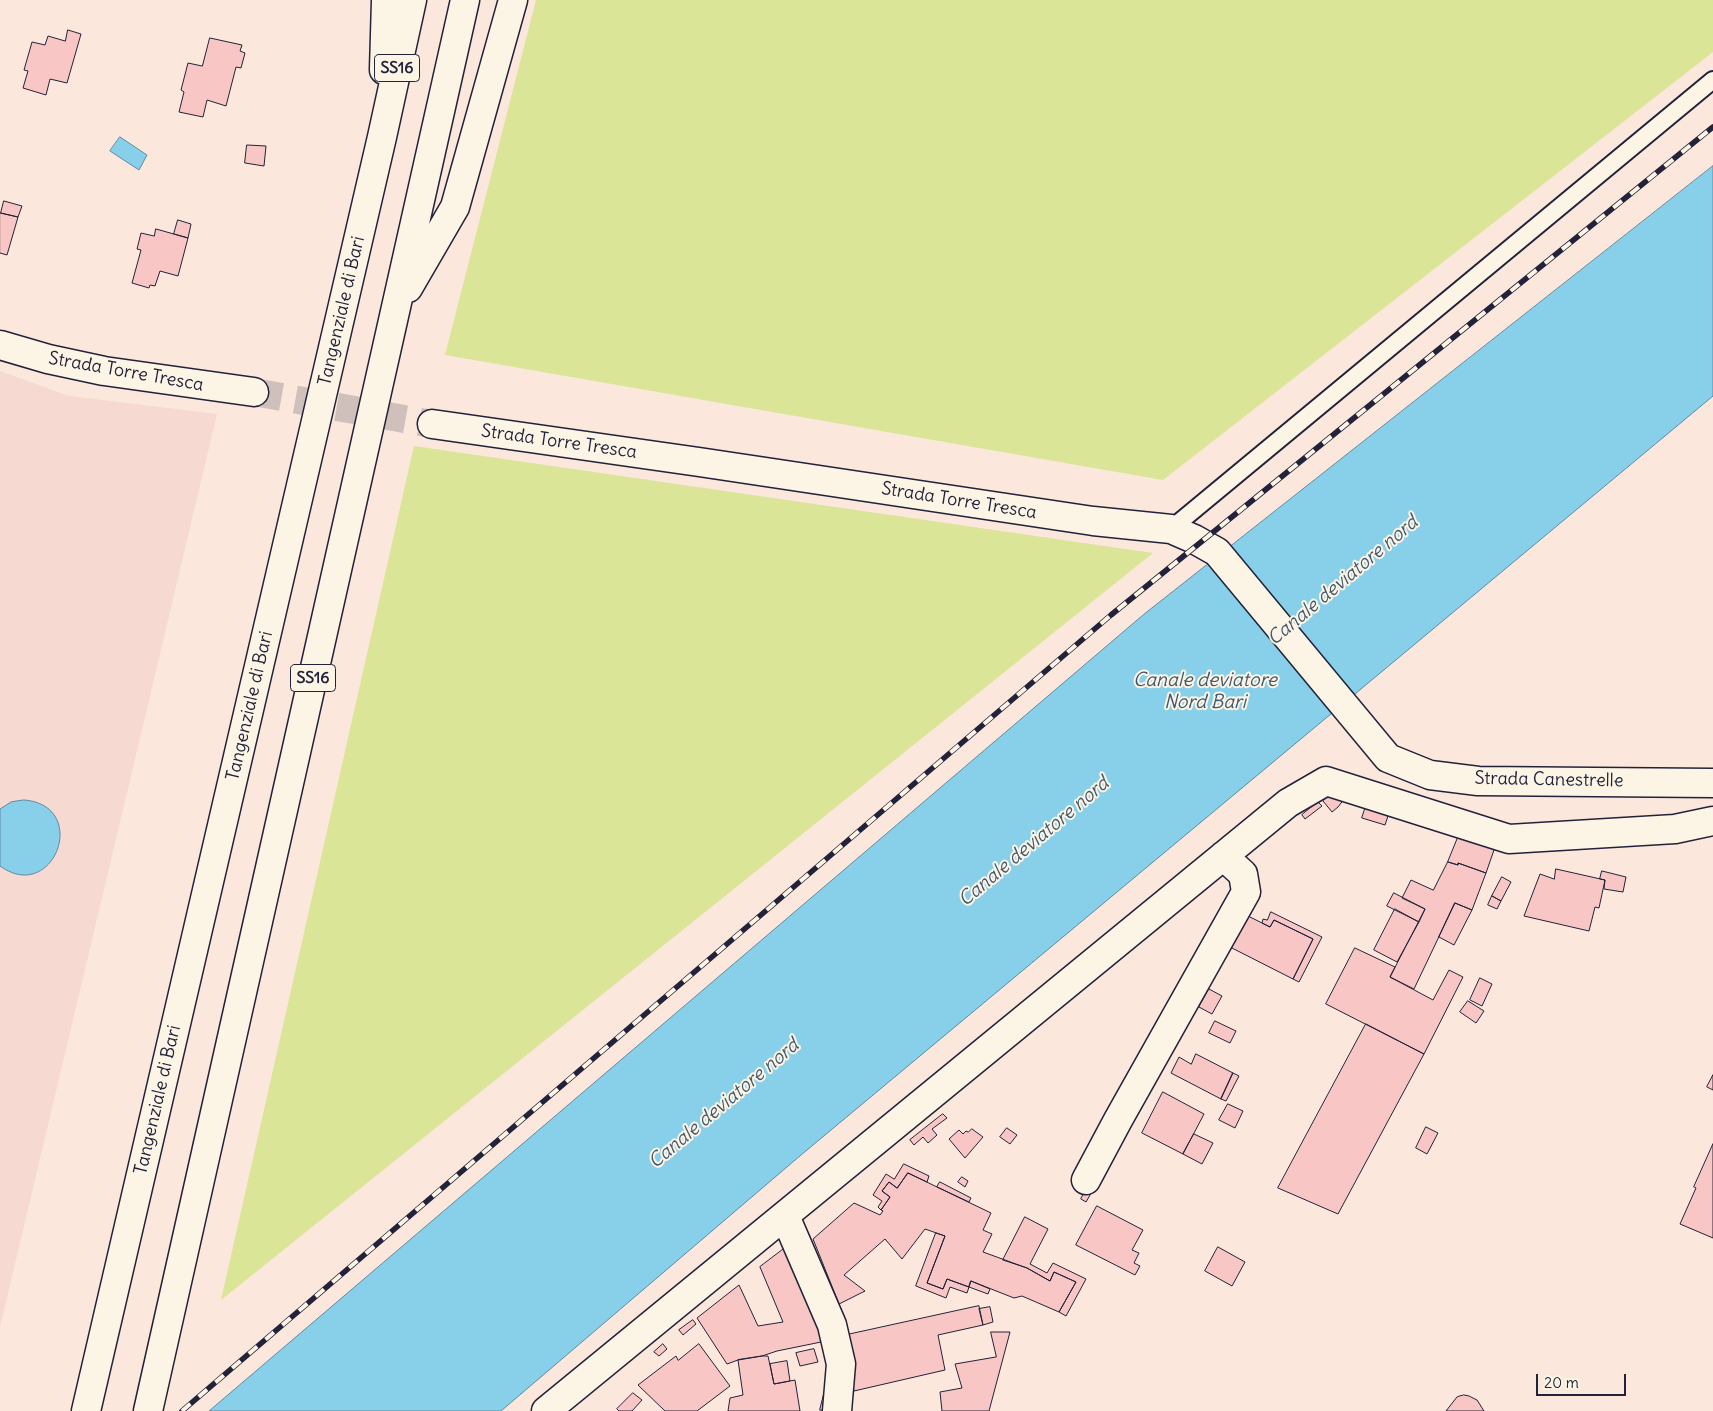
<!DOCTYPE html>
<html>
<head>
<meta charset="utf-8">
<style>
  body { margin:0 }
  #map { position:relative; width:1713px; height:1411px; overflow:hidden; background:#fbe7db; font-family:Delius,sans-serif }
  canvas { display:block }
  .scale { position:absolute; left:1536px; top:1374px; width:90px; height:22px; box-sizing:border-box; border:2px solid #22223b; border-top:0; padding-left:6px; font-size:15px; line-height:18px; white-space:nowrap; color:#22223b; -webkit-text-stroke:4px #fcf5e5; paint-order:stroke }
</style>
</head>
<body>
<div id="map">
<canvas width="1713" height="1411"></canvas>
<div class="scale">20 m</div>
</div>
<script>
const ctx = document.querySelector('canvas').getContext('2d');
ctx.lineJoin = 'round';
function fillPath(path, color) { ctx.fillStyle = color; ctx.fill(path, 'evenodd'); }
function trace(path, color, width, dash) { ctx.strokeStyle = color; ctx.lineWidth = width; ctx.lineCap = dash ? 'butt' : 'round'; ctx.setLineDash(dash || []); ctx.stroke(path); }
function drawText(font, color, halo, rows, align = 'center') {
  ctx.font = font + ' Delius,sans-serif'; ctx.lineWidth = 4; ctx.setLineDash([]); ctx.textBaseline = 'middle'; ctx.strokeStyle = halo; ctx.fillStyle = color; for (const [text, x, y, turn = 0] of rows) {
    ctx.save(); ctx.translate(x, y); ctx.rotate((+turn || 0) * Math.PI / 180); ctx.textAlign = isNaN(turn) ? turn : align; if (halo) ctx.strokeText(text, 0, 0); ctx.fillText(text, 0, 0); ctx.restore();
  }
}
fillPath(new Path2D(`
  M0,371L69,396L217,414L0,1327Z`), '#f6d9d1');
fillPath(new Path2D(`
  M536,0H1713V52L1163,480L445,355Z
  M414,446L1153,553L221,1300Z`), '#dae598');
const water = new Path2D(`
  M120,137L147,155L139,170L110,151Z
  M1713,166V396L801,1155L501,1411H209L1143,615Z
  M24,800C91,805 54,905 0,866V809L11,802Z`);
fillPath(water, '#88cfe9');
trace(water, '#5f8aa3', 1);
const building = new Path2D(`
  M68,30L81,34L67,83L50,79L46,95L23,88L28,71L24,70L32,42L45,45L48,36L65,41Z
  M210,38L242,45L240,51L245,53L241,68L236,67L226,106L207,100L203,117L179,112L184,92L181,90L188,63L202,66Z
  M247,145L266,146L264,166L245,163Z
  M4,201L22,206L18,217L1,213Z
  M0,213L18,217L7,255L0,253Z
  M178,220L191,224L188,238L174,234Z
  M156,229L188,238L178,276L160,271L155,286L150,285L149,288L132,283L141,250L137,249L141,233L154,236Z
  M1332,793L1345,798L1338,807L1332,812L1323,801Z
  M1318,802L1322,806L1305,819L1302,815Z
  M1366,806L1389,813L1385,825L1362,818Z
  M1459,835L1495,847L1486,873L1458,863V865L1448,862Z
  M1448,862L1458,865V863L1486,873L1472,910L1455,903L1414,989L1390,977L1425,909L1402,898L1411,880L1433,890Z
  M1556,869L1605,880L1599,908L1595,907L1589,931L1524,916L1540,874L1554,879Z
  M1602,871L1626,877L1623,892L1604,889L1605,880L1600,879Z
  M1502,877L1511,882L1501,901L1492,896Z
  M1394,893L1425,909L1419,922L1387,906Z
  M1492,896L1501,901L1497,909L1488,905Z
  M1455,903L1472,910L1454,945L1439,937Z
  M1395,909L1419,922L1397,962L1374,950Z
  M1271,912L1322,937L1299,982L1293,979L1313,939L1274,920L1270,927L1262,923L1263,919L1267,920Z
  M1244,914L1270,927L1274,920L1313,939L1293,979L1228,946Z
  M1355,948L1395,967L1390,977L1433,1000L1449,970L1463,977L1424,1054L1326,1004Z
  M1480,978L1492,984L1482,1006L1470,1000Z
  M1209,989L1222,996L1212,1014L1199,1007Z
  M1468,1001L1484,1011L1476,1023L1460,1012Z
  M1215,1021L1236,1031L1230,1043L1209,1033Z
  M1366,1024L1424,1054L1338,1214L1278,1188Z
  M1196,1054L1233,1073L1221,1099L1171,1073L1179,1057L1191,1064Z
  M1233,1073L1239,1076L1226,1101L1221,1099Z
  M1713,1075V1090L1707,1087Z
  M1163,1092L1204,1114L1183,1154L1142,1133Z
  M1228,1104L1243,1111L1235,1128L1219,1120Z
  M943,1114L947,1118L932,1129L937,1135L928,1143L923,1137L914,1145L910,1140Z
  M1426,1127L1438,1133L1427,1154L1416,1148Z
  M1007,1128L1017,1135L1010,1144L1000,1137Z
  M972,1129L983,1137L965,1158L949,1139L959,1130L963,1134L966,1131L968,1132Z
  M1194,1134L1213,1143L1202,1164L1183,1154Z
  M1713,1144V1238L1680,1224L1696,1188L1694,1187Z
  M904,1164L929,1176L927,1182L908,1173L897,1188L889,1182L882,1191L890,1197L881,1210L878,1207L882,1201L873,1195L886,1174L894,1179Z
  M908,1173L991,1213L983,1230L992,1234L983,1252L1027,1268L1050,1281L1054,1272L1076,1282L1059,1312L1022,1296L1014,1298L971,1281L969,1287L947,1279L943,1289L927,1283L945,1236L925,1229L902,1259L885,1239L844,1275L865,1291L839,1304L813,1239L854,1203L880,1215L883,1211L881,1210L890,1197L882,1191L889,1182L897,1188Z
  M962,1177L968,1181L965,1187L958,1182Z
  M1091,1180L1097,1183L1086,1202L1081,1199Z
  M940,1182L971,1198L969,1202L937,1187Z
  M1097,1206L1143,1230L1132,1250L1139,1253L1134,1263L1140,1266L1135,1275L1076,1245Z
  M1025,1217L1048,1229L1030,1264L1047,1273L1053,1263L1086,1279L1066,1316L1059,1312L1076,1282L1054,1272L1050,1281L1027,1268L1003,1260Z
  M936,1233L945,1236L927,1283L943,1289L947,1279L969,1287L967,1293L950,1287L946,1298L916,1286Z
  M1218,1247L1245,1262L1232,1286L1205,1271Z
  M785,1248L826,1341L777,1351L762,1356L738,1360L727,1364L697,1318L739,1285L758,1326L783,1322L760,1267Z
  M971,1281L990,1289L988,1294L969,1287Z
  M979,1306L983,1325L938,1335L945,1370L854,1391L842,1336Z
  M990,1307L993,1322L983,1325L979,1309Z
  M693,1320L696,1324L683,1335L679,1330Z
  M991,1332H1010L989,1411H942L940,1392L962,1388L955,1364L996,1357Z
  M663,1344L667,1349L659,1356L654,1352Z
  M699,1344L730,1386L697,1411H665L638,1385L676,1356L678,1360Z
  M814,1349L818,1362L800,1366L796,1353Z
  M762,1356H768L774,1384L795,1380L800,1411H728L730,1398L743,1395L738,1360Z
  M787,1361L790,1381L774,1384L770,1364Z
  M825,1389V1411L820,1410Z
  M633,1393L642,1400L632,1411H619L617,1409Z
  M1464,1395L1469,1396L1477,1400L1484,1411H1446L1457,1397Z`);
fillPath(building, '#f8c7c5');
trace(building, '#22223b', 1);
trace(new Path2D(`
  M254,392L432,424`), '#d0c0bb', 28, [28, 14]);
const service = new Path2D(`
  M1171,529L1713,80`);
const minor = new Path2D(`
  M1086,1180L1118,1120L1246,892L1243,874L1223,856
  M785,1216L832,1325L841,1364L837,1411
  M546,1411L1288,803L1326,781L1509,839L1675,829L1713,821`);
const tertiary = new Path2D(`
  M0,345L48,359L104,371L254,392
  M432,424L699,462L1093,521L1171,529L1194,539L1217,552L1388,758L1430,775L1478,781L1713,783`);
const trunk = new Path2D(`
  M384,70L386,0
  M408,288L455,207L513,0
  M86,1411L382,137L412,0
  M148,1411L465,0`);
trace(service, '#22223b', 20);
trace(minor, '#22223b', 31);
trace(tertiary, '#22223b', 31);
trace(trunk, '#22223b', 31);
trace(service, '#fcf5e5', 16);
trace(minor, '#fcf5e5', 28);
trace(tertiary, '#fcf5e5', 28);
trace(trunk, '#fcf5e5', 28);
const rail = new Path2D(`
  M182,1411L1111,615L1713,127`);
trace(rail, '#22223b', 5.5);
trace(rail, '#fcf5e5', 4, [11]);
for (const [x, y, w] of [
  [397,68,45],
  [313,678,45]
]) { const box = new Path2D(); box.roundRect(x - w / 2, y - 13.5, w, 27, 4); ctx.fillStyle = '#fcf5e5'; ctx.fill(box); trace(box, '#22223b', 1); }
drawText('bold 16px', '#22223b', null, [
  ["SS16",397,68],
  ["SS16",313,678]
]);
drawText('18px', '#22223b', '#fcf5e5', [
  ["Tangenziale di Bari",342,311,-77],
  ["Strada Torre Tresca",126,372,10],
  ["Strada Torre Tresca",559,442,8],
  ["Strada Torre Tresca",959,501,9],
  ["Tangenziale di Bari",250,706,-77],
  ["Strada Canestrelle",1549,780,1],
  ["Tangenziale di Bari",158,1100,-77]
]);
drawText('italic 19px', '#41566f', '#fcf5e5', [
  ["Canale deviatore nord",1343,581,-40],
  ["Canale deviatore",1205,681],
  ["Nord Bari",1205,703],
  ["Canale deviatore nord",1034,842,-40],
  ["Canale deviatore nord",724,1104,-40]
]);
</script>
</body>
</html>
